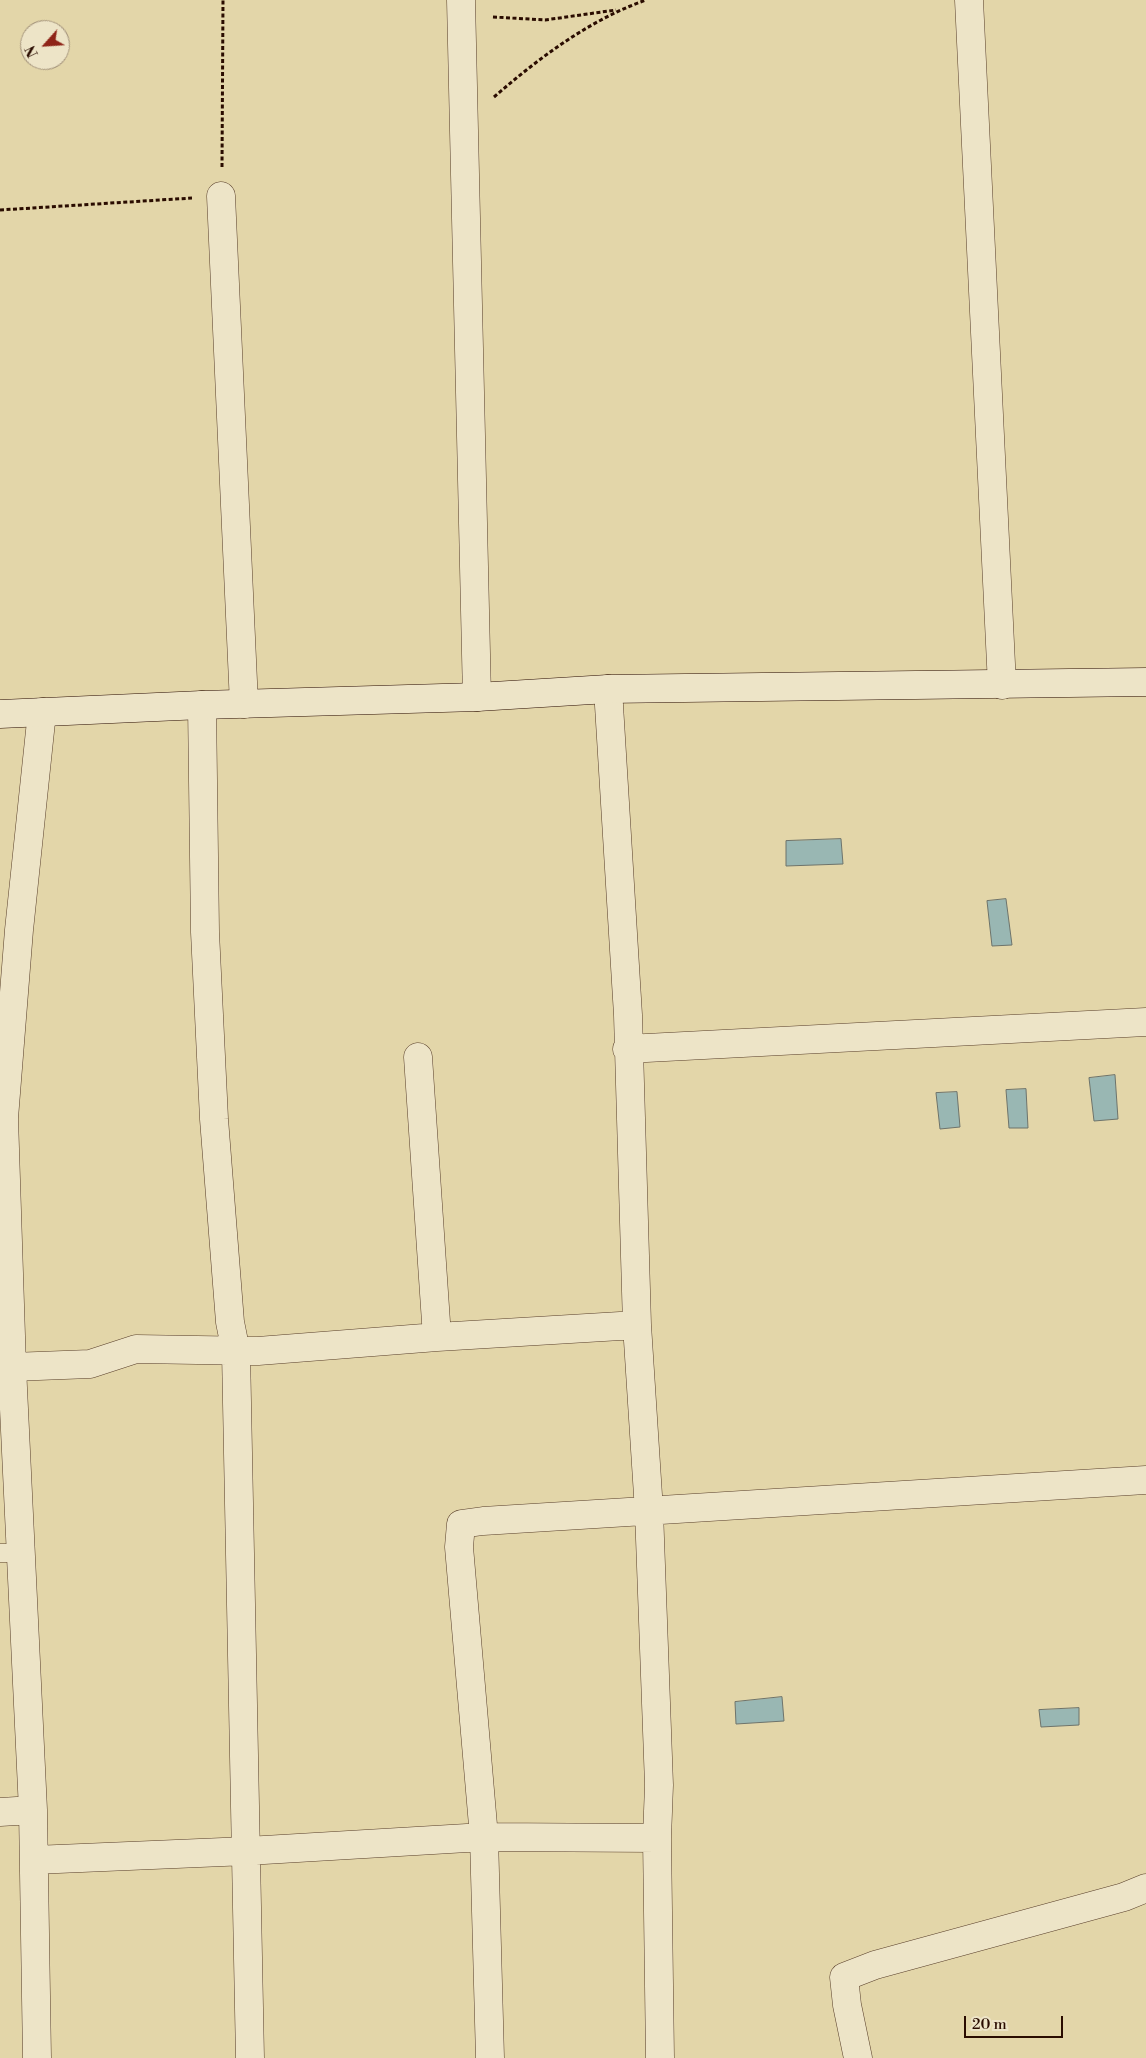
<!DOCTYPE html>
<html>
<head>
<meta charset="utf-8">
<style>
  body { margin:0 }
  #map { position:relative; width:1146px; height:2058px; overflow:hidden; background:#e3d6a9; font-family:"Libre Bodoni",serif }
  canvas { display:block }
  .north { position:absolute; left:20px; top:20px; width:50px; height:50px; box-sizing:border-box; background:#ede4c7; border:1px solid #9f8e77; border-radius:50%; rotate:244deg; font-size:14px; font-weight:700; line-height:20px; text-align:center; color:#2a0c00 }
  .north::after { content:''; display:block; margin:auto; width:18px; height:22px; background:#8f2418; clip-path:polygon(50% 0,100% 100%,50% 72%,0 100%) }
  .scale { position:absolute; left:964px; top:2016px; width:99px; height:22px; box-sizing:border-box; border:2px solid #2a0c00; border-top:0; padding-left:6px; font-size:15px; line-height:18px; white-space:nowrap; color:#2a0c00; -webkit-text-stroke:4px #ede4c7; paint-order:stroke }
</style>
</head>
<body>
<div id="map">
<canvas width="1146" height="2058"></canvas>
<div class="north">N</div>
<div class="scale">20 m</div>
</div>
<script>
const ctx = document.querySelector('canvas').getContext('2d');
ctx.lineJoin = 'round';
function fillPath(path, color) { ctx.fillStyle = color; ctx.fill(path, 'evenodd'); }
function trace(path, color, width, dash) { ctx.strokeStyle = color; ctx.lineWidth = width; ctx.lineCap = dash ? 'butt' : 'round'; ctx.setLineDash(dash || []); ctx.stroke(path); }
const water = new Path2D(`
  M841,839L843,864L786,866V841Z
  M1006,899L1012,945L992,946L987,901Z
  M1115,1075L1118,1119L1094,1121L1089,1078Z
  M1026,1089L1028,1128H1009L1006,1090Z
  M957,1092L960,1127L940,1129L936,1093Z
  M782,1697L784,1721L736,1724L735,1702Z
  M1079,1708V1725L1041,1727L1039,1710Z`);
fillPath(water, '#99b7b3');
trace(water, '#6d736b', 1);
const lane = new Path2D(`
  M0,1553H22`);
const street = new Path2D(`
  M461,0L477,697
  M969,0L1002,685
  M221,196L244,704
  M608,689L628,1015L637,1325L649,1511L659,1785L657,1838L660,2058
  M202,705L205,932L214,1119L230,1322L236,1352L250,2058
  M627,1049L1146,1022
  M418,1057L437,1337L637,1325
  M12,1367L90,1364L136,1349L258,1351L437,1337
  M0,1812L33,1810
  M34,1860L247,1851L484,1837L657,1838
  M37,2058L33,1810L12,1367L4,1118L19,930L42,712
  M490,2058L484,1837L459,1547L461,1524L483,1521L1146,1480
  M858,2058L847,2005L844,1977L875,1965L1124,1897L1146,1888`);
const secondary = new Path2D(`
  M0,714L202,705L477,697L608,689L1146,682`);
trace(lane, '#583e2a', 19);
trace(street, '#583e2a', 29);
trace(secondary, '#2a0c00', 29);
trace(new Path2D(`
  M493,17L545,20L616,10
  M494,97C539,58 589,20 646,0
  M222,167L223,0
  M0,210L192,198`), '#2a0c00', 3, [4, 2.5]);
trace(lane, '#ede4c7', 18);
trace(street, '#ede4c7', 28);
trace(secondary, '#ede4c7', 28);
</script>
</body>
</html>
